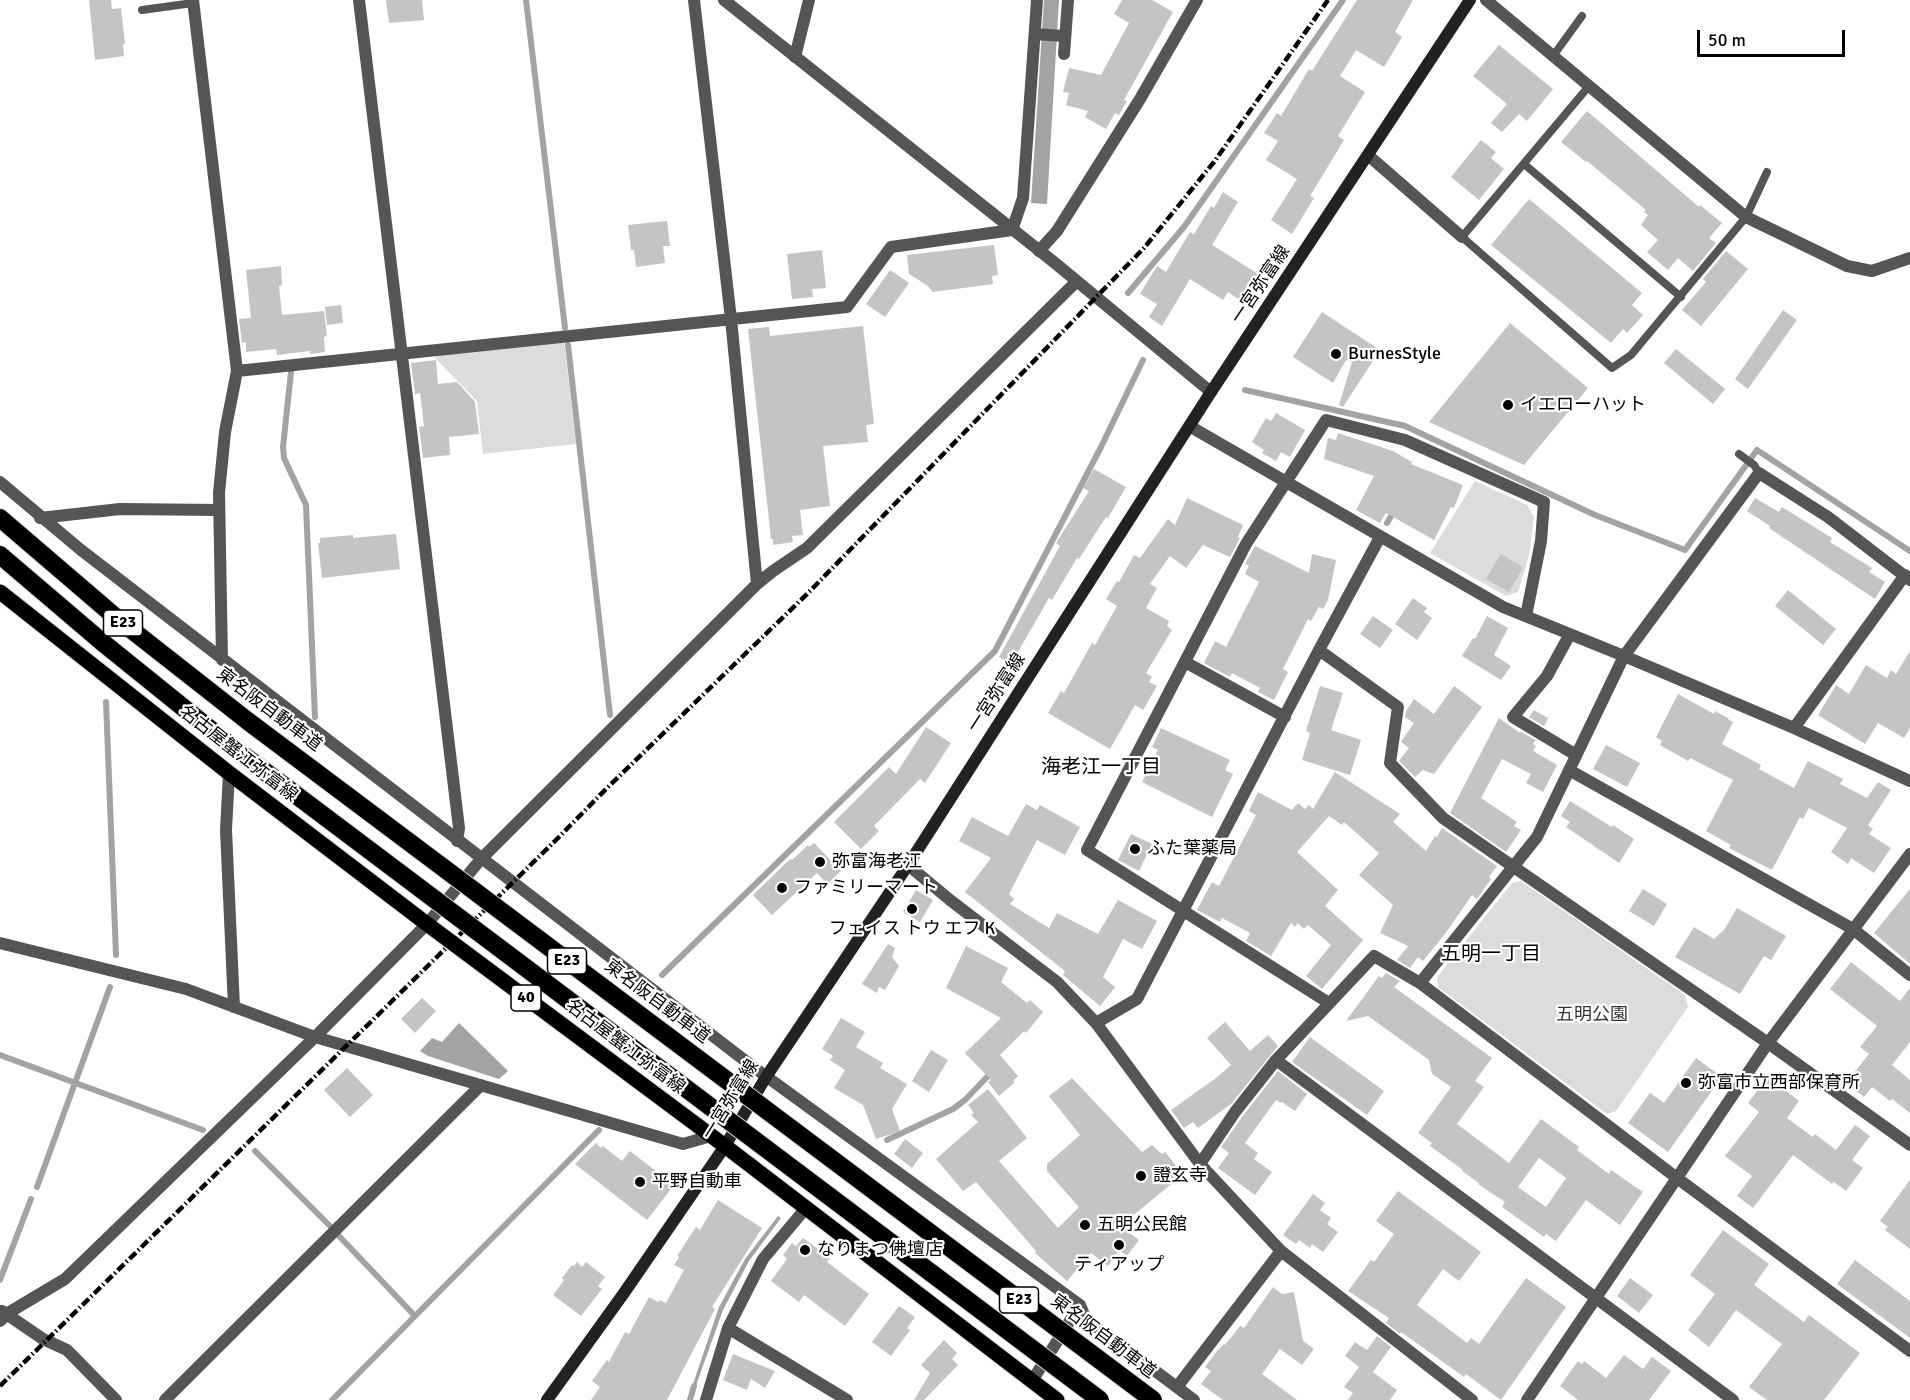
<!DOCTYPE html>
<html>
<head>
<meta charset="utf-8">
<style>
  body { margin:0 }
  #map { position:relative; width:1910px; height:1400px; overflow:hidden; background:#fff; font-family:Signika,sans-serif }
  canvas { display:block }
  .scale { position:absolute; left:1697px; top:30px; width:148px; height:27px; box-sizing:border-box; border:3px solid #000; border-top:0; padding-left:8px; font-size:18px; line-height:21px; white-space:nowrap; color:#000; -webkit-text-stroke:4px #fff; paint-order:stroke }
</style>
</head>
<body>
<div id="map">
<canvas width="1910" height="1400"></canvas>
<div class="scale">50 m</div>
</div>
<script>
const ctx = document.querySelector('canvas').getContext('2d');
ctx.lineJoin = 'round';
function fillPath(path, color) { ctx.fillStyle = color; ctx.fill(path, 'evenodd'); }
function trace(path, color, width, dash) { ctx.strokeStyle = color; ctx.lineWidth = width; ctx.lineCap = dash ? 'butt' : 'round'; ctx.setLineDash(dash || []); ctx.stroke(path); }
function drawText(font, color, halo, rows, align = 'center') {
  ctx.font = font + ' Signika,"Noto Sans JP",sans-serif'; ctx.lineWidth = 4.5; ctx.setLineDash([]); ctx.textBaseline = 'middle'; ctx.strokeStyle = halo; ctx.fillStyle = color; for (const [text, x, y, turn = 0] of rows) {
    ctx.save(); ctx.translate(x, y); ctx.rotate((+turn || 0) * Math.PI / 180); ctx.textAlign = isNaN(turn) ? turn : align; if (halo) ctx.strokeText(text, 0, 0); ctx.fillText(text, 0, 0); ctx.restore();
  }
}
fillPath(new Path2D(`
  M564,341L576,444L483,454L477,401L435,358L440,355Z
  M1475,481L1527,505L1534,517L1529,556L1518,592L1506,596L1430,553Z
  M1521,881L1685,995L1688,1007L1616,1111L1607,1114L1438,987L1437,977L1512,883Z`), '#dcdcdc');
fillPath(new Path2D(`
  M1044,0H1059L1047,204L1031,203Z
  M459,1023L508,1071L499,1079L428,1056L420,1051L432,1038L442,1042Z
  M778,1216L781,1218L749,1261L723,1310L693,1394L690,1393L719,1307L745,1259Z`), '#a3a3a3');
trace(new Path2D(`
  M526,0L565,328
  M1128,293L1184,227L1343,0
  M568,345L610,715
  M291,372L283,447L284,458L306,505L315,717
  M1245,390L1405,426L1595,515L1685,550L1757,450L1910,551
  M1387,523L1394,511
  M106,702L116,955
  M662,975L995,651L1101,447L1143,360
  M0,1055L203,1130
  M887,1140L953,1109L965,1100L989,1075
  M255,1151L330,1226
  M37,1187L110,987
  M339,1236L415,1316
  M0,1280L31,1199
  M332,1400L599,1130
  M690,1400L694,1386`), '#a3a3a3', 6);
fillPath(new Path2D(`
  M89,0H111L112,9L121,8L125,44H123L124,56L95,60Z
  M386,0H422L424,20L389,23Z
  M1122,0H1152L1173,12L1124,100L1127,101L1119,115L1115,113L1106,129L1085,117L1088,111L1066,105L1069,93L1063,92L1069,68L1101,75L1129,23L1114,14Z
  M1357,0H1413L1395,32L1402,37L1384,67L1356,50L1340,76L1365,92L1338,136L1344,140L1310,196L1314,198L1292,234L1271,220L1297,179L1266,160L1278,141L1264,133L1277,113L1281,116L1309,69L1312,71Z
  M1499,45L1553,89L1527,121L1519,114L1502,132L1491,123L1507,104L1473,76Z
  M1587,111L1699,207L1700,205L1722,223L1709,238L1716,243L1693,271L1678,258L1668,270L1647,252L1658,240L1641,225L1648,215L1644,212L1646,210L1587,161L1586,162L1561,142Z
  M1481,140L1496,152L1491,158L1504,169L1479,200L1451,177Z
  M1223,192L1238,202L1212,245L1260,275L1243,302L1228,292L1223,300L1190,279L1162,326L1149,317L1157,304L1140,294L1157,266L1166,272L1190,232L1194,234L1211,206L1214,208Z
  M1529,199L1642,293L1632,305L1643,315L1627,333L1623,329L1611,343L1491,245Z
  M667,221L670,246H663L665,263L636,267L634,250H631L628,225Z
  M994,245L998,275L992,276L993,284L933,292L928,286L909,274L907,255Z
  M822,250L826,288L812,289L813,297L792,299L787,254Z
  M1726,251L1748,269L1701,326L1682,310L1706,282L1703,279Z
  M281,266L282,285L279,286L282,315L324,311L327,336L324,337L325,352L310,354V351L277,355L276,349L246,352V342L242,343L239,319L251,318L246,270Z
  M890,270L909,283L885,317L866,304Z
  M341,305L343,323L327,325L325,307Z
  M1783,310L1797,320L1748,389L1735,379Z
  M1322,312L1380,350L1343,407L1339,405L1352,362L1346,360L1333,383L1293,357Z
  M1510,323L1588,388L1524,465L1429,422Z
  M863,326L874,424L866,425L868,442L823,446L830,506L800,510L803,535L792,536L793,542L773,545V539H771L748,329L769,327L770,336Z
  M1676,349L1725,389L1713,404L1664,363Z
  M436,360L438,384L457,382L475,402L479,434L449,437L450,455L423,458L419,427L424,426L420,393L415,394L411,363Z
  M1276,413L1305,430L1290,457L1281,452L1276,461L1262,453L1264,450L1252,442L1266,418L1271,421Z
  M1338,433L1393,451L1412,462L1411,464L1463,485L1454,508L1451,507L1434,540L1386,513L1380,523L1356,510L1374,476L1324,459L1328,438L1336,440Z
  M1094,469L1126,487L1108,518L1106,517L1079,559L1077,558L1052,600L1049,598L1011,664L999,657L1060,546L1056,543L1089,491L1083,488Z
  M1187,498L1243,525L1238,537L1240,538L1230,557L1203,545L1186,568L1170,556L1150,584L1157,588L1146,608L1169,621L1167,626L1172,630L1146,673L1152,677L1149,682L1157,686L1143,710L1135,705L1110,749L1108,748L1048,713L1061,691L1064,693L1092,643L1095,645L1117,606L1106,599L1117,581L1119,582L1134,555L1140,558L1168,519L1175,525Z
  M1755,498L1779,512L1782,507L1832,538L1830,542L1872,568L1869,572L1885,582L1875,599L1769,528L1770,526L1747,511Z
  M396,534L400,569L322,578L318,543H320V538L353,535V538Z
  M1255,546L1309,573L1312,554L1336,560L1328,600L1323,609L1319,607L1311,621L1308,619L1283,669L1288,672L1274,700L1258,692L1260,688L1232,673L1230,677L1204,663L1215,641L1226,647L1259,582L1245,574L1249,565L1245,564Z
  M1501,554L1523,567L1509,592L1486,579Z
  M1788,590L1836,629L1823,645L1775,606Z
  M1413,598L1427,608L1424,612L1432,618L1417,640L1395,624Z
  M1373,616L1393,630L1380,648L1360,634Z
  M1487,616L1508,628L1494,655L1511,666L1501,680L1462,656L1473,638L1475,639Z
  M1910,651V728L1904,738L1878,723L1865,744L1818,715L1836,685L1849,694L1866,665L1887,678L1891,670L1896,674Z
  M1320,686L1343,693L1331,730L1361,740L1350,775L1302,760L1310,733L1306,731Z
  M1454,686L1482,707L1434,774L1423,770L1415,777L1399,761L1409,748L1401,742L1402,740L1414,723L1405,717L1406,711L1414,699L1434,714Z
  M1678,694L1714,714L1715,711L1728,718V719L1733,722L1722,744L1761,765L1759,769L1794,788L1808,761L1843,779L1840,784L1867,798L1878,782L1891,790L1868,825L1873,829L1869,834L1891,848L1874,873L1851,858L1848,864L1831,852L1847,828L1809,808L1803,819L1800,817L1772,870L1729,848L1731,845L1706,831L1733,780L1690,758L1688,761L1660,745L1662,741L1656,737Z
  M1534,710L1548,718L1544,726L1529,717Z
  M1499,718L1520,733L1521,732L1536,740L1533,744L1536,746L1533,751L1557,765L1543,792L1526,783L1531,774L1502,759L1481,798L1517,822L1514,826L1521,830L1506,852L1450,813Z
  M926,727L951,743L925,783L920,779L874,826L879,831L861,849L834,822L889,767L896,774Z
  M1161,728L1230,760L1225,770L1233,774L1212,817L1142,782L1158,750L1152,747Z
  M1606,745L1640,763L1627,787L1593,769Z
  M1335,772L1400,814L1393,822L1426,851L1435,836L1437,837L1442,828L1497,866L1489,877L1491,879L1477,899L1472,895L1445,934L1423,961L1418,957L1410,968L1397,960L1408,946L1380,933L1393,905L1359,875L1379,853L1344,822L1342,825L1329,816L1297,852L1338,890L1325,906L1363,940L1322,989L1306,976L1331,945L1308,925L1304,929L1298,923L1295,927L1291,923L1271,956L1246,941L1250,933L1222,918L1220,922L1197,910L1212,882L1219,886L1233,859L1256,815L1249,811L1258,792L1292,810L1298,803L1305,809L1309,805L1313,809Z
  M1570,801L1612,827L1613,825L1634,839L1619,863L1566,827L1570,822L1561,816Z
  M1026,804L1037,810L1040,805L1080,827L1065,855L1037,840L1009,894L1014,899L1010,904L1049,928L1057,913L1098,934L1118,900L1157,921L1142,949L1123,939L1103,977L1115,987L1100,1006L1063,975L1065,971L965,892L991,858L959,841L972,817L1008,836Z
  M1131,834L1152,844L1139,871L1118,860Z
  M814,843L841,871L827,884L817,873L772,915L753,895L790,859L792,860L808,845L809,847Z
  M1643,889L1667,904L1654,926L1629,911Z
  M1910,889V964L1874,933Z
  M916,890L933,900L920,922L903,912Z
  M1737,908L1786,936L1771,960L1764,956L1740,994L1675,957L1694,927L1714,939L1724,930Z
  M888,944L895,948L892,957L899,966L885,990L879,987L877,993L862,984Z
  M966,946L1008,968L1001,982L1027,1003L1030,1000L1043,1012L1026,1033L1024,1031L1000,1055L1018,1076L1013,1081L1015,1082L999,1096L988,1082L991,1080L965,1053L1001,1018L946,988Z
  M1851,962L1900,1001L1910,988V1042L1892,1065L1910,1080V1113L1892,1099L1890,1101L1872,1087L1864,1097L1846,1083L1869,1054L1860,1047L1877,1026L1830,989Z
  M1386,973L1400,981L1394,987L1492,1058L1475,1081L1484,1087L1457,1124L1509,1163L1541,1119L1579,1147L1577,1150L1609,1174L1611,1170L1643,1192L1620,1225L1586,1200L1556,1241L1546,1234L1544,1237L1502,1207L1505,1202L1478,1184L1479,1183L1462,1171L1463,1170L1430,1146L1432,1143L1418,1133L1451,1087L1432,1074L1429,1060L1368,1016L1346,1021L1379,976L1382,978ZM1539,1158L1566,1178L1546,1207L1518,1187Z
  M422,998L436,1011L415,1033L401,1019Z
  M841,1018L865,1032L856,1047L883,1063L880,1068L907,1084L892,1109L900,1131L876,1139L863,1105L834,1088L845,1070L830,1060L833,1056L822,1049Z
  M1225,1022L1250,1051L1268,1035L1278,1046L1231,1104L1198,1128L1193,1122L1184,1128L1171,1110L1216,1078L1231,1065L1207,1038Z
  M1310,1037L1384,1091L1367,1115L1292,1062Z
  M931,1050L948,1060L929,1092L912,1081Z
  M1696,1058L1722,1077L1668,1152L1628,1123L1650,1093L1664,1103Z
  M347,1068L373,1095L350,1117L324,1090Z
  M1278,1071L1307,1094L1295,1111L1282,1102L1281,1103L1276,1100L1245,1143L1258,1153L1254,1159L1272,1172L1255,1195L1218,1168L1229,1153L1221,1147L1242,1117Z
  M1768,1077L1799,1101L1787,1118L1813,1137L1815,1134L1836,1150L1855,1125L1870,1136L1852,1160L1863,1168L1846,1191L1834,1182L1832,1184L1793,1155L1753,1208L1737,1196L1752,1176L1725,1156L1759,1112L1748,1103Z
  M1072,1078L1142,1152L1152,1145L1162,1154L1165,1152L1177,1167L1174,1169L1180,1177L1120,1226L1139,1240L1127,1256L1119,1250L1108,1266L1091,1253L1067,1281L1035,1253L1036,1251L976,1182L963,1191L936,1159L978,1122L971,1115L974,1113L968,1105L988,1089L1027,1138L999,1161L1058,1228L1079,1207L1047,1171V1164L1080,1135L1049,1096Z
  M905,1139L923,1153L912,1168L894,1154Z
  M596,1143L601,1148L603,1146L622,1161L630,1151L674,1185L647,1220L575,1164Z
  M1910,1180V1249L1885,1230L1888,1227L1880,1221Z
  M1398,1191L1481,1252L1459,1281L1443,1269L1417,1305L1467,1343L1471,1338L1479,1344L1526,1278L1566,1307L1501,1400L1466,1374L1464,1377L1401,1332L1400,1334L1386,1323L1389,1318L1348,1291L1371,1260L1374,1262L1394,1234L1376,1221Z
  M1313,1194L1325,1203L1320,1210L1331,1218L1327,1224L1338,1232L1323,1252L1312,1244L1310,1248L1299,1240L1296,1244L1283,1235Z
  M718,1200L762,1228L712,1307L715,1309L667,1400H591L600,1387L592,1381L607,1360L609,1362L625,1332L629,1334L649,1297L658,1302L660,1300L666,1303L684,1270L674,1265L679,1257L677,1256L696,1227L700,1230Z
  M1723,1230L1769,1264L1754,1285L1804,1322L1809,1315L1860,1353L1824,1400H1767L1749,1387L1782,1344L1736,1310L1709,1347L1688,1330L1715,1294L1690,1275Z
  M803,1238L830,1258L827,1262L869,1294L845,1326L804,1295L799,1302L771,1281L787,1259L783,1255L792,1243L796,1246Z
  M1855,1260L1910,1301V1338L1837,1284Z
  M577,1262L582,1267L586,1262L605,1277L598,1286L602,1289L581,1316L553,1295L564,1280L562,1278L572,1265L574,1266Z
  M1630,1278L1653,1295L1639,1313L1617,1296Z
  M1273,1287L1282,1294L1294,1292L1303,1341L1314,1349L1302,1365L1280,1349L1262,1374L1297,1400H1223L1201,1384L1211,1371L1205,1367L1217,1351L1224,1344L1225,1345L1240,1326L1244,1328Z
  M899,1306L915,1317L907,1328L910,1330L891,1356L872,1342Z
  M1377,1336L1391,1347L1373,1372L1397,1390L1390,1400H1348L1353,1393L1344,1387L1359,1367L1345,1356L1355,1342L1367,1350Z
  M944,1340L957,1353L952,1359L958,1365L924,1400H914L930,1373L921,1365Z
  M733,1354L775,1371L765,1388L751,1379L747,1390L723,1380Z
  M1624,1355L1643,1369L1652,1357L1671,1371L1649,1400H1578L1560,1386L1578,1361L1582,1364L1584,1361L1606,1378Z`), '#c4c4c4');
const primary = new Path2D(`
  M0,592L229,773L427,924L725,1146L1057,1400`);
const motorway = new Path2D(`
  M0,518L119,620L249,722
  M0,555L102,642L231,746`);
trace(primary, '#dbdbdb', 17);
trace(motorway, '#dbdbdb', 20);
trace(new Path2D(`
  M142,10L193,3
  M1553,56L1582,16
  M1589,86L1462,237L1612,368L1631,355L1746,217L1767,172
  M1524,164L1681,297
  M1739,454L1754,465L1759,473`), '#555', 8);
trace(new Path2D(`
  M193,0L237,371
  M359,0L459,828L457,841
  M694,0L731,319L757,584
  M1035,34L1064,36
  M1064,54L1068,0
  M795,57L809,0
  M1369,156L1462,237
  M1039,251L1057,231L1140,99L1197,0
  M1191,427L1503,607L1624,656L1794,728L1910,781
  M0,482L81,550L752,1066L1080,1305L1086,1319L1194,1400
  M40,518L120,509L219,510
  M1570,634L1547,676L1513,717L1576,755
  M1319,650L1398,707L1390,763L1443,818L1768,1043L1910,1145
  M222,660L219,493L225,432L237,371L847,307L891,247L1012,230L1023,198L1037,0
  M1185,662L1285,717
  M1794,728L1905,575
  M1569,770L1853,929L1910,975
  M229,773L226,830L234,1007
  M908,865L950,900L1057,982L1096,1023L1200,1164L1281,1251L1472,1400
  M0,943L186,989L315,1037L683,1144L711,1136
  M1420,983L1537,837L1624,656L1759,473L1828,517L1910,580
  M1329,1003L1087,850L1246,544L1326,420L1405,440L1544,502L1541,541L1526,616
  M1096,1023L1137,999L1319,650L1380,537
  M1276,1060L1733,1400
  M1200,1164L1235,1112L1276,1060L1374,956L1420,983L1677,1178L1910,1351
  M2,1311L43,1339L67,1350L116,1400
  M0,1321L8,1313L65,1279L315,1037L427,924L481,859L757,584L773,571L807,548L1076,282
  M728,1328L847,1400
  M1032,1381L1080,1305
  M1177,1387L1281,1251
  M165,1400L481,1085
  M706,1400L728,1328L763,1259L806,1208`), '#555', 12);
trace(new Path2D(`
  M724,0L1055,263L1211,392
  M1486,0L1746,217L1847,266L1872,271L1910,258
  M1527,1400L1768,1043L1910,854`), '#555', 12);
trace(new Path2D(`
  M547,1400L624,1293L725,1146L766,1077L908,865L1211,392L1470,0`), '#222', 12);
trace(primary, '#000', 15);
trace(motorway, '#000', 18);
trace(new Path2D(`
  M0,1386L557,839L606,789L809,592L1144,248L1214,162L1328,0`), '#000', 4.5, [9, 3, 1.5, 3]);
const motorwayBridge = new Path2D(`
  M249,722L1153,1400
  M231,746L1100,1400`);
trace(motorwayBridge, '#dbdbdb', 20, []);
trace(motorwayBridge, '#000', 18);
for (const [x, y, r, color] of [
  [1336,354,6,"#000"],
  [1508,405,6,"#000"],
  [1135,849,6,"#000"],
  [820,862,6,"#000"],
  [782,888,6,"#000"],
  [912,909,6,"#000"],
  [1686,1083,6,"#000"],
  [1141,1176,6,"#000"],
  [640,1182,6,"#000"],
  [1085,1225,6,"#000"],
  [1119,1245,6,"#000"],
  [805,1250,6,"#000"]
]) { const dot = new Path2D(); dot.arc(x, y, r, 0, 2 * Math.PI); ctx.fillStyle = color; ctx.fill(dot); trace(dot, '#fff', 2); }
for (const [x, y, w] of [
  [123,623,39],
  [567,961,39],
  [526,998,30],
  [1019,1300,39]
]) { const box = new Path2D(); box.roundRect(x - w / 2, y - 13, w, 26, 4.5); ctx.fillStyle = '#fff'; ctx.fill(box); trace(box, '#000', 1.5); }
drawText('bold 16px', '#000', null, [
  ["E23",123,623],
  ["E23",567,961],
  ["40",526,998],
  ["E23",1019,1300]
]);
drawText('18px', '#000', '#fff', [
  ["一宮弥富線",1261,285,-56],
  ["一宮弥富線",997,693,-57],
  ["東名阪自動車道",269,710,37],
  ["名古屋蟹江弥富線",238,754,38],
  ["東名阪自動車道",657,1002,37],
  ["名古屋蟹江弥富線",625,1047,37],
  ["一宮弥富線",731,1100,-58],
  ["東名阪自動車道",1103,1337,37]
]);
drawText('18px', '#000', '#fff', [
  ["BurnesStyle",1348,354],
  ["イエローハット",1520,405],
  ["ふた葉薬局",1147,849],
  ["弥富海老江",832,862],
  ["ファミリーマート",794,888],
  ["フェイス トウ エフ K",912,929,"center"],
  ["弥富市立西部保育所",1698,1083],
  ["證玄寺",1153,1176],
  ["平野自動車",652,1182],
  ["五明公民館",1097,1225],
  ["なりまつ佛壇店",817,1250],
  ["ティアップ",1119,1265,"center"]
], 'left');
drawText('18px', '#333', '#fff', [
  ["五明公園",1592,1015]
]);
drawText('20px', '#000', '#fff', [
  ["海老江一丁目",1101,768],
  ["五明一丁目",1491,955]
]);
</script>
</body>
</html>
